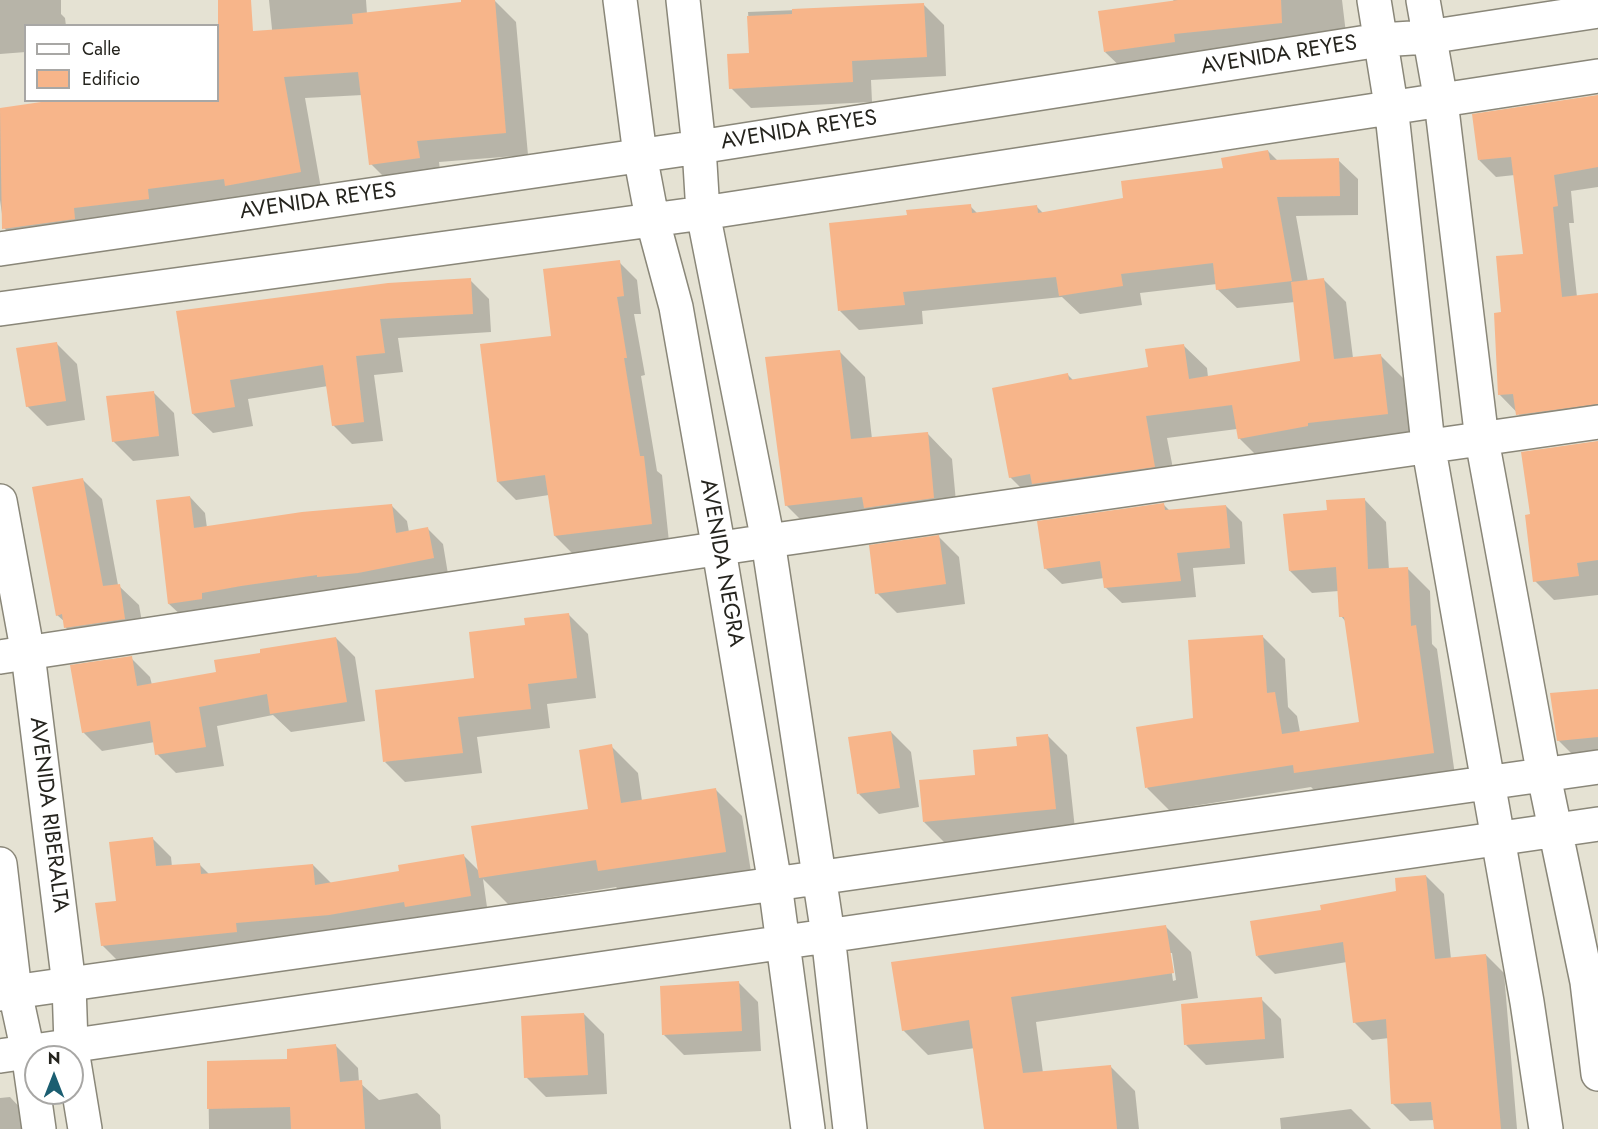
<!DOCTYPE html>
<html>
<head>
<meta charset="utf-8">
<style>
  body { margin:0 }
  #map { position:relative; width:1598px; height:1129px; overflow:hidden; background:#e5e2d3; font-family:Jost,sans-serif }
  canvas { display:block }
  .legend { position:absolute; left:24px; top:24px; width:195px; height:78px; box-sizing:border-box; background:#fff; border:2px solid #a8a7a5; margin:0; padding:8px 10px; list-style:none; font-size:18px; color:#25241e }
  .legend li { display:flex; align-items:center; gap:12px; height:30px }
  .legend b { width:30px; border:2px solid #a8a7a5 }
  .north { position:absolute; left:24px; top:1045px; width:60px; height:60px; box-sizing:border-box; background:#fff; border:2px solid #a8a7a5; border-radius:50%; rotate:0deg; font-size:16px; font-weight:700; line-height:24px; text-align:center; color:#25241e }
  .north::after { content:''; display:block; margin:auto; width:21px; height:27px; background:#1b5e71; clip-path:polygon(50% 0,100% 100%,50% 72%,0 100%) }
</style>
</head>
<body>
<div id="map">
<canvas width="1598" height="1129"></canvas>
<ul class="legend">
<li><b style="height:8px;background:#fff"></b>Calle</li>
<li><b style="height:16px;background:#f7b58a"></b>Edificio</li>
</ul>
<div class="north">N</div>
</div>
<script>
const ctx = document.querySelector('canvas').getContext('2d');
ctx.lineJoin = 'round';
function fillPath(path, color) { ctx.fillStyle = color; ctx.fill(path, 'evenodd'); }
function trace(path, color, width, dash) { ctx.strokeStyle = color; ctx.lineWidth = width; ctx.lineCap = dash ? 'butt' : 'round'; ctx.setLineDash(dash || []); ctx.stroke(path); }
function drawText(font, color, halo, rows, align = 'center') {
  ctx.font = font + ' Jost,sans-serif'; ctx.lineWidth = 5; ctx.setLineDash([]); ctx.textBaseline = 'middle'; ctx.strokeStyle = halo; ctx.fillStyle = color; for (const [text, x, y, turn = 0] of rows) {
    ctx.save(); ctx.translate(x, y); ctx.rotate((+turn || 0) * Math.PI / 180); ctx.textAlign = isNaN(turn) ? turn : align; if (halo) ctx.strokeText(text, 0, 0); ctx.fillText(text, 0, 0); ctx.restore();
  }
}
fillPath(new Path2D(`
  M0,0H61V14L65,18L66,26H26V52L0,54Z
  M269,0H366L367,14L494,0L516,22L528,155L439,162L441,180L393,186L371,164L363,95L305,98L322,194L26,250L4,228L0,200V109L67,100H218V74L276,68Z
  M1174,0H1342L1347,42L1129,75L1105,52Z
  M924,5L944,25L946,76L871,80L872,102L751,108L731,88L751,54L748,12Z
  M1598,96V187L1571,191L1574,223H1569L1577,297L1598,294V422L1535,431L1499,394L1503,314L1525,255L1515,175L1496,177L1479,160Z
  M1268,151L1278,161L1338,160L1358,179V215L1296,216L1308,282L1324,280L1346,302L1353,358L1380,355L1403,378L1410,436L1262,461L1239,438L1237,429L1167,438L1177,489L1033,500L1010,477L1068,375L1074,381L1149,368L1184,346L1207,368L1208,377L1302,362L1295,302L1237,308L1217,289V284L1140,293L1142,305L1080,314L1062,297L922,311L923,324L859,330L840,311L908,216L970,206L978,214L1037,207L1043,213L1124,200L1224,170Z
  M619,262L637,280L641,314H634L645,375L641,376L657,471L662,475L669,542L573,554L555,536L549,495L516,500L498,482L553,337Z
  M470,280L489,299L491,332L398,338L403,372L374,375L383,441L352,444L333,425L328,386L248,399L253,426L213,433L193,414L177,313Z
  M57,344L77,364L85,420L47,426L27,406Z
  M840,352L865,377L872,439L927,433L952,459L958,523L811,530L786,505Z
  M154,393L174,413L179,456L133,461L113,441Z
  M1598,445V595L1554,600L1535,581Z
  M82,479L102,499L118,585L139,605L145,639L86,648L66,628L65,622L57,615Z
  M190,497L205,513L207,528L392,506L407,521L409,532L428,529L443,544L448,574L375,587L257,601L216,608L185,619L169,604Z
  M1364,499L1386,522L1389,570L1408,569L1430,591L1432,644L1437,649L1455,775L1318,794L1311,787L1169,810L1147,788L1195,720L1263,637L1285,659L1288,707L1297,716L1300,732L1361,723L1346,622L1341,616L1339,591L1312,593L1290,571L1328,511Z
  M1164,505L1170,511L1226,506L1242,522L1245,564L1193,568L1196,597L1122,603L1105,587L1104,578L1062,584L1045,568Z
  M939,537L959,557L965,604L897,613L877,593Z
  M568,614L588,634L596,698L547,704L550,728L477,737L482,773L405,782L385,762L476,679L527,627Z
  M336,638L355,657L365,721L291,732L273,715L217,726L224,766L176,773L157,754L155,742L102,751L83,732L131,658L150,677L152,685L218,673Z
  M1598,690V758L1578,760L1558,740Z
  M891,732L911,752L919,807L879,814L859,794Z
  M1047,735L1067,755L1075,829L944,842L924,822L977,776L1019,748Z
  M611,746L638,773L642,801L715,789L742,816L752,878L626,898L616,887L508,904L483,879L488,914L348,932L254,941V950L121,964L102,945L118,902L152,838L171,857L172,867L200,865L210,875L313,865L332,884L401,872L463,855L480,872L590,811Z
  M1426,876L1444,894L1451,959L1486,955L1504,973L1517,1129H1436L1435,1120L1410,1121L1392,1103L1389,1038L1372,1040L1354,1022L1347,962L1275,974L1257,956L1322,912L1398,892Z
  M1166,927L1191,952L1198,998L1036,1022L1043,1073L1110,1066L1135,1091L1139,1129H986L975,1048L928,1055L903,1030ZM1169,953H1172L1176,980L1173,981Z
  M738,982L758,1002L761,1051L684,1055L664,1035Z
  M1261,999L1281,1019L1284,1058L1206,1065L1186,1045Z
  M584,1014L604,1034L607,1094L546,1097L526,1077Z
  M336,1046L358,1068L359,1082L379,1100L417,1093L440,1115L441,1129H209L208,1063L289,1061Z
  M10,1097L27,1115V1129H0V1098Z
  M1351,1109L1371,1129H1281L1280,1118Z`), '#0003');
fillPath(new Path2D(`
  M218,0H251L253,31L353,24L352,14L461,2V0H495L506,133L417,141L420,158L369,165L358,72L284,77L301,172L225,186L224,179L148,189L149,199L74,208L75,219L2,229L0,108L55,100H218Z
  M1178,0H1281L1282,23L1174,34L1175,42L1104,52L1098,11Z
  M924,3L927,57L852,61L853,82L729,89L727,54L749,53L747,16L792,14V9Z
  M1598,95V167L1554,175L1558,206L1553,207L1562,297L1598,293V404L1516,415L1513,394L1498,395L1494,313L1501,312L1496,256L1523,254L1511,157L1478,160L1472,114Z
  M1268,150L1270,160L1339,158L1340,196L1277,197L1292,281L1216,290L1213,263L1121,274L1123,286L1059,296L1056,277L903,292L905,305L838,311L829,223L907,215L906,210L971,204L972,213L1037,205L1038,213L1123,198L1121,181L1223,168L1221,158Z
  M620,260L624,296L617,297L627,358H624L640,456H644L652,524L554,536L545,475L497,482L480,344L551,336L543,269Z
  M471,278L473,314L380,319L385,353L356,356L364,422L332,426L323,365L230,380L235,407L192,414L176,311L388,283Z
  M1324,278L1334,359L1381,354L1388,414L1308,423V426L1238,439L1232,405L1146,416L1155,467L1032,484L1030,474L1009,478L992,388L1068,373L1069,380L1148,367L1145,349L1184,344L1189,379L1300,361L1291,282Z
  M57,342L66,401L26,407L16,348Z
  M840,350L851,439L928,432L934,498L864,508L862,497L785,506L765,357Z
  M154,391L159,436L112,442L106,396Z
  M1598,441V560L1577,563L1579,576L1533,582L1525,515L1530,514L1521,452Z
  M83,478L103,586L120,584L125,619L64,628L62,614L56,616L32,487Z
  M190,496L194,528L302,512L392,504L396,533L428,527L434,558L358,573L317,577V575L241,586L202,593V599L168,604L156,500Z
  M1365,498L1368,569L1408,567L1411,626L1416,625L1434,753L1294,773L1293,765L1145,788L1136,727L1193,718L1188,640L1263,635L1267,693L1275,692L1282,734L1359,722L1344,617H1339L1336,567L1289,571L1283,514L1327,510L1326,500Z
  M1164,503L1165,510L1226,505L1230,548L1177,553L1181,581L1104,588L1100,561L1044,569L1037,521Z
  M939,535L946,584L875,594L869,545Z
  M569,613L577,678L528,684L531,709L458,717L463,753L383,762L375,690L474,678L469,632L525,625L524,618Z
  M336,637L347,702L270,714L267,694L199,707L206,747L155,755L150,721L82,733L70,665L132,656L137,686L216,672L214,660L260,653V649Z
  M1598,689V737L1557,741L1550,693Z
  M891,731L900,788L857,794L848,737Z
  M1048,734L1056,809L923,822L919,780L975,775L973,750L1017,746L1016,737Z
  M612,744L621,803L716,788L726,852L598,871L596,860L479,878L471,826L588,809L579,750Z
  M153,837L156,866L200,863L201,874L313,864L315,885L399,871L398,865L464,854L471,896L405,907L404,902L329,915L236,923L237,932L101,946L95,903L116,901L109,842Z
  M1426,875L1435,959L1486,954L1501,1129H1434L1431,1102L1391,1104L1386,1019L1353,1023L1343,942L1256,956L1250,921L1321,910L1320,905L1396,891L1395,878Z
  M1166,925L1174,973L1011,997L1023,1073L1111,1065L1117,1129H984L969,1020L902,1031L891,962Z
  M739,981L742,1031L662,1035L660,986Z
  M1262,997L1265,1039L1184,1045L1181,1004Z
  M584,1013L588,1075L524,1078L521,1016Z
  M336,1044L340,1082L362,1080L365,1129H291L290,1107L207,1109V1061L287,1059V1049Z`), '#f7b58a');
const street = new Path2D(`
  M620,0L640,155L652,218L676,307L719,550L775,884L808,1129
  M683,0L699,147L703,213L768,541L828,935L850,1129
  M1374,0L1391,105L1428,444L1527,1002L1546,1129
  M1423,0L1441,101L1482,440L1544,776L1587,982L1598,1074
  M0,249L699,147L1380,40L1428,37L1598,11
  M0,309L703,213L1598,76
  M0,657L768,541L1598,422
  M0,994L1598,767
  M0,1056L1598,824`);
const secondary = new Path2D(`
  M0,501L28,654L69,985L71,1044L85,1129
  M0,864L15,992L28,1052L39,1129`);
trace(street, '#8a8779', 36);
trace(secondary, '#8a8779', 36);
trace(street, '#fff', 33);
trace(secondary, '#fff', 33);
drawText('22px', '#25241e', '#fff', [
  ["AVENIDA REYES",1279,56,-9],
  ["AVENIDA REYES",799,131,-9],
  ["AVENIDA REYES",318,202,-8],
  ["AVENIDA NEGRA",721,563,80],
  ["AVENIDA RIBERALTA",48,815,83]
]);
</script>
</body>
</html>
